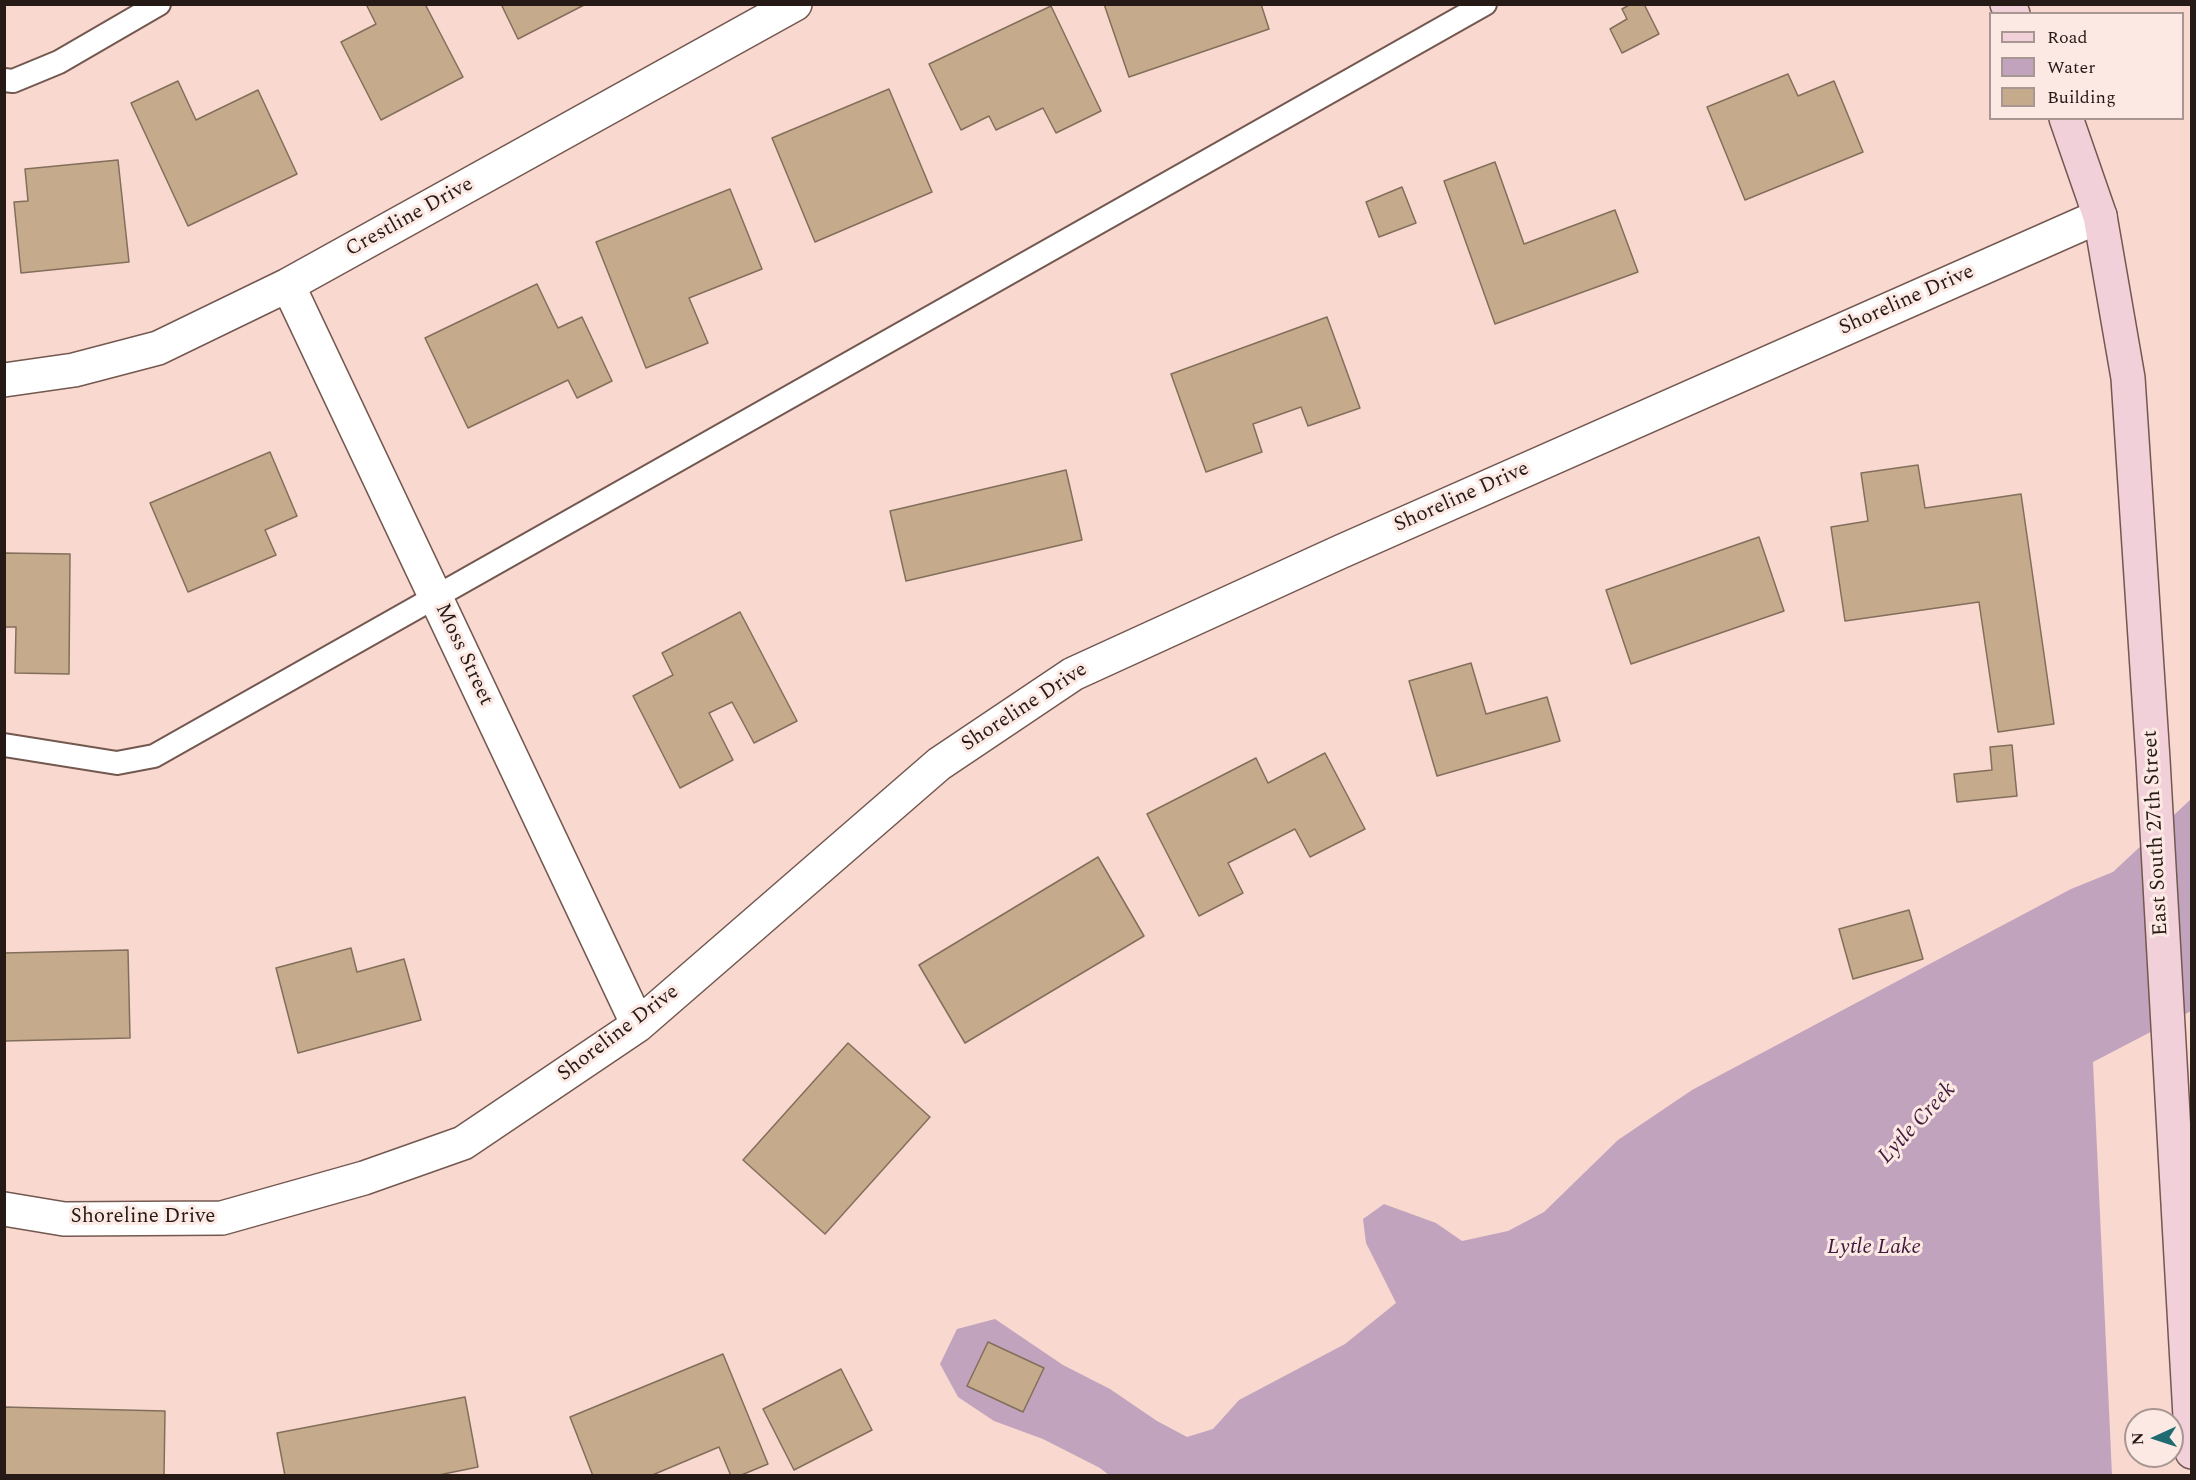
<!DOCTYPE html>
<html>
<head>
<meta charset="utf-8">
<style>
  body { margin:0 }
  #map { position:relative; width:2196px; height:1480px; overflow:hidden; background:#f9d8cf; font-family:Spectral,serif }
  canvas { display:block }
  .frame { position:absolute; inset:0; border:6px solid #261a17; pointer-events:none }
  .legend { position:absolute; left:1989px; top:12px; width:195px; height:108px; box-sizing:border-box; background:#fde9e3; border:2px solid #a79691; margin:0; padding:8px 10px; list-style:none; font-size:18px; color:#261a17 }
  .legend li { display:flex; align-items:center; gap:12px; height:30px }
  .legend b { width:30px; border:2px solid #a79691 }
  .north { position:absolute; left:2124px; top:1408px; width:60px; height:60px; box-sizing:border-box; background:#fde9e3; border:2px solid #a79691; border-radius:50%; rotate:267deg; font-size:16px; font-weight:700; line-height:24px; text-align:center; color:#261a17 }
  .north::after { content:''; display:block; margin:auto; width:21px; height:27px; background:#206b72; clip-path:polygon(50% 0,100% 100%,50% 72%,0 100%) }
</style>
</head>
<body>
<div id="map">
<canvas width="2196" height="1480"></canvas>
<div class="frame"></div>
<ul class="legend">
<li><b style="height:8px;background:#f1d0da"></b>Road</li>
<li><b style="height:16px;background:#c2a3be"></b>Water</li>
<li><b style="height:16px;background:#c5aa8b"></b>Building</li>
</ul>
<div class="north">N</div>
</div>
<script>
const ctx = document.querySelector('canvas').getContext('2d');
ctx.lineJoin = 'round';
function fillPath(path, color) { ctx.fillStyle = color; ctx.fill(path, 'evenodd'); }
function trace(path, color, width, dash) { ctx.strokeStyle = color; ctx.lineWidth = width; ctx.lineCap = dash ? 'butt' : 'round'; ctx.setLineDash(dash || []); ctx.stroke(path); }
function drawText(font, color, halo, rows, align = 'center') {
  ctx.font = font + ' Spectral,serif'; ctx.lineWidth = 6; ctx.setLineDash([]); ctx.textBaseline = 'middle'; ctx.strokeStyle = halo; ctx.fillStyle = color; for (const [text, x, y, turn = 0] of rows) {
    ctx.save(); ctx.translate(x, y); ctx.rotate((+turn || 0) * Math.PI / 180); ctx.textAlign = isNaN(turn) ? turn : align; if (halo) ctx.strokeText(text, 0, 0); ctx.fillText(text, 0, 0); ctx.restore();
  }
}
fillPath(new Path2D(`
  M2191,799V1011L2093,1062L2112,1475H1109L1100,1468L1043,1439L994,1421L958,1397L940,1364L957,1329L995,1319L1063,1365L1110,1389L1157,1421L1187,1437L1213,1429L1239,1400L1345,1344L1396,1303L1366,1243L1363,1219L1384,1204L1436,1223L1462,1241L1508,1231L1544,1212L1618,1140L1692,1090L2071,889L2113,872Z`), '#c2a3be');
const building = new Path2D(`
  M366,4H425L463,77L381,120L341,42L376,24Z
  M501,4H586L518,39Z
  M1104,4H1261L1269,29L1129,77Z
  M1631,4H1644L1659,34L1622,53L1610,29L1627,19L1622,9Z
  M1051,6L1101,111L1056,133L1043,108L996,130L989,116L961,130L929,64Z
  M1788,74L1798,96L1834,81L1863,152L1745,200L1707,107Z
  M178,81L196,120L258,90L297,174L188,226L131,103Z
  M889,89L932,192L815,242L772,138Z
  M118,160L129,262L21,273L14,202L28,201L25,169Z
  M1495,162L1524,244L1615,210L1638,272L1495,324L1444,181Z
  M1402,187L1416,223L1379,237L1366,202Z
  M730,189L762,269L689,298L708,343L646,368L596,242Z
  M537,284L558,328L582,317L612,381L577,398L568,380L468,428L425,338Z
  M1327,317L1360,408L1308,426L1301,407L1253,424L1262,452L1206,472L1171,374Z
  M270,452L297,516L265,530L276,555L188,592L150,503Z
  M1918,465L1925,508L2021,494L2054,724L1998,732L1979,602L1845,621L1831,527L1868,521L1861,473Z
  M1066,470L1082,540L906,581L890,511Z
  M1759,537L1784,611L1631,664L1606,590Z
  M4,553L70,554L69,674L15,673L16,627H4Z
  M740,612L797,721L754,743L732,702L709,713L733,760L680,788L633,696L673,675L662,653Z
  M1471,663L1486,714L1547,697L1560,741L1437,776L1409,681Z
  M2012,745L2017,796L1957,802L1954,774L1992,770L1990,747Z
  M1325,753L1365,829L1310,857L1295,829L1228,863L1243,893L1199,916L1147,814L1256,758L1268,783Z
  M1098,857L1144,936L965,1043L919,965Z
  M1909,910L1923,959L1853,979L1839,929Z
  M351,948L357,972L404,959L421,1020L298,1053L276,968Z
  M128,950L130,1038L4,1041V953Z
  M848,1043L930,1117L825,1234L743,1160Z
  M988,1342L1044,1368L1023,1412L967,1386Z
  M723,1354L768,1464L739,1476H731L719,1447L650,1476H593L570,1417Z
  M841,1369L872,1430L794,1470L763,1409Z
  M465,1397L478,1467L434,1476H285L277,1433Z
  M4,1407L165,1411L164,1476H4Z`);
fillPath(building, '#c5aa8b');
trace(building, '#826f5b', 1.5);
const lane = new Path2D(`
  M4,80L13,81L59,62L159,4
  M4,745L117,763L154,756L1485,4`);
const street = new Path2D(`
  M288,285L638,1025
  M4,380L74,370L158,348L288,285L795,4
  M4,1209L64,1219L222,1218L364,1178L463,1143L638,1025L939,764L1073,674L1340,552L2100,216`);
const secondary = new Path2D(`
  M2007,4L2013,14
  M2066,118L2100,216L2128,378L2153,760L2192,1452`);
trace(lane, '#735850', 26);
trace(street, '#735850', 36);
trace(secondary, '#735850', 36);
trace(lane, '#fff', 22);
trace(street, '#fff', 33);
trace(secondary, '#f1d0da', 33);
drawText('21px', '#261a17', '#fde9e3', [
  ["Crestline Drive",410,218,-29],
  ["Shoreline Drive",1907,301,-24],
  ["Shoreline Drive",1462,498,-24],
  ["Moss Street",463,655,65],
  ["Shoreline Drive",1025,708,-33],
  ["East South 27th Street",2157,833,-93],
  ["Shoreline Drive",619,1034,-37],
  ["Shoreline Drive",143,1218]
]);
drawText('italic 22px', '#40183d', '#fde9e3', [
  ["Lytle Creek",1918,1124,-47],
  ["Lytle Lake",1874,1249]
]);
</script>
</body>
</html>
